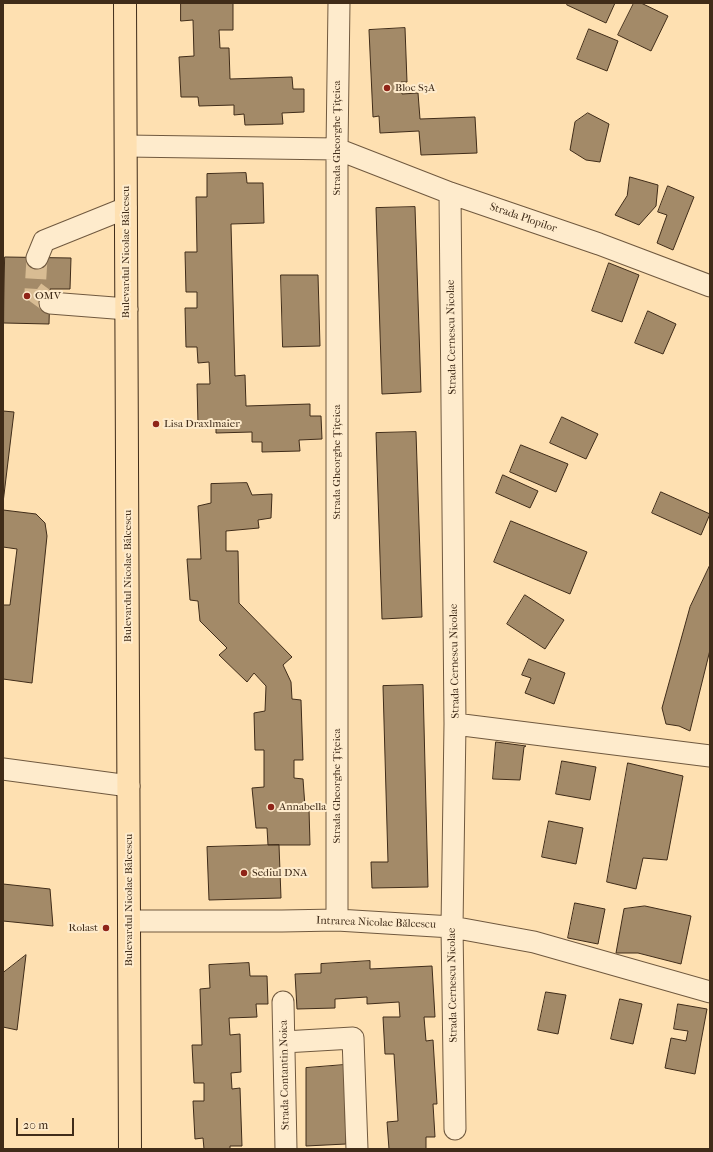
<!DOCTYPE html>
<html>
<head>
<meta charset="utf-8">
<style>
  body { margin:0 }
  #map { position:relative; width:713px; height:1152px; overflow:hidden; background:#fee0b1; font-family:"IM FELL French Canon",serif }
  canvas { display:block }
  .frame { position:absolute; inset:0; border:4px solid #402c19; pointer-events:none }
  .scale { position:absolute; left:16px; top:1118px; width:58px; height:18px; box-sizing:border-box; border:2px solid #402c19; border-top:0; padding-left:5px; font-size:12px; line-height:14px; white-space:nowrap; color:#402c19; -webkit-text-stroke:3px #feebcc; paint-order:stroke }
</style>
</head>
<body>
<div id="map">
<canvas width="713" height="1152"></canvas>
<div class="frame"></div>
<div class="scale">20 m</div>
</div>
<script>
const ctx = document.querySelector('canvas').getContext('2d');
ctx.lineJoin = 'round';
function fillPath(path, color) { ctx.fillStyle = color; ctx.fill(path, 'evenodd'); }
function trace(path, color, width, dash) { ctx.strokeStyle = color; ctx.lineWidth = width; ctx.lineCap = dash ? 'butt' : 'round'; ctx.setLineDash(dash || []); ctx.stroke(path); }
function drawText(font, color, halo, rows, align = 'center') {
  ctx.font = font + ' "IM FELL French Canon",serif'; ctx.lineWidth = 4; ctx.setLineDash([]); ctx.textBaseline = 'middle'; ctx.strokeStyle = halo; ctx.fillStyle = color; for (const [text, x, y, turn = 0] of rows) {
    ctx.save(); ctx.translate(x, y); ctx.rotate((+turn || 0) * Math.PI / 180); ctx.textAlign = isNaN(turn) ? turn : align; if (halo) ctx.strokeText(text, 0, 0); ctx.fillText(text, 0, 0); ctx.restore();
  }
}
const building = new Path2D(`
  M181,3H233V30H219L220,48H229L230,79L292,77L293,89H304V112L282,113L283,124L245,125L244,114L234,115V105L199,106L198,97H181L179,57L194,56L193,20L181,21Z
  M568,3H615L606,23L567,5Z
  M634,3H641L668,16L651,51L618,35Z
  M405,28L407,82H401L402,94L418,93L420,119L475,117L477,153L421,155L419,131L380,133L379,116L373,117L369,30Z
  M589,29L618,41L607,71L577,59Z
  M588,113L609,124L600,162L586,160L570,150L575,122Z
  M246,173L247,183H263L264,223L231,224L235,376L245,375L246,406L310,404V416H321L322,439L299,440L300,451L262,452V442H252V432L216,433V424H198L197,384H210L209,362L198,363L197,347H186L185,308H197V292H186L185,252H197L196,197H207V174Z
  M630,177L658,185L656,206L639,225L615,215L627,196Z
  M668,186L694,197L673,250L657,243L667,215L658,212Z
  M415,207L421,392L382,394L376,208Z
  M5,257L71,258L70,289H50L49,324L4,323Z
  M609,263L639,275L622,322L592,311Z
  M281,275H318L320,346L283,347Z
  M648,311L676,324L663,354L635,343Z
  M3,411L14,412L3,503Z
  M562,417L598,434L586,459L550,443Z
  M416,432L422,617L382,619L376,433Z
  M521,445L568,464L556,492L510,472Z
  M503,475L538,491L530,508L496,493Z
  M247,483L252,495L272,494L271,518L258,520L259,528L226,531V551H238L239,603L292,657L283,665L291,682L292,699L301,700L303,760H294V778L303,779L305,807L309,809L310,845H268L267,828H256L252,788L264,787V750H255L254,713L265,711L266,686L254,673L247,682L219,655L227,648L200,621L198,601L190,600L187,559H201L198,506L211,503V484Z
  M661,492L710,514L701,535L652,513Z
  M3,510L36,514L45,523L47,536L32,683L3,679V605H10L17,549L3,547Z
  M511,521L587,552L570,594L494,562Z
  M710,565V650L690,731L679,726L666,724L662,708L690,607Z
  M525,595L564,620L545,649L507,624Z
  M529,659L565,673L554,704L525,693L531,678L522,675Z
  M423,685L428,887L372,888L371,862H388L383,686Z
  M496,742L526,746L524,747L520,780L493,779Z
  M562,761L596,767L590,800L556,794Z
  M628,763L683,776L667,860L643,858L636,889L607,882Z
  M549,821L583,828L576,864L542,857Z
  M279,845L281,898L209,900L207,847Z
  M3,884L50,889L53,926L3,921Z
  M575,903L605,909L598,944L568,938Z
  M645,906L691,916L681,964L638,953H616L624,909Z
  M26,955L17,1030L3,1027V973Z
  M370,961V969L432,966L435,1017H424L426,1041L433,1040L437,1104H433L435,1137H426V1149H389L387,1122L398,1121L394,1054H385L383,1017H400L399,1002L367,1004V997L335,999V1008L297,1009L295,974L321,973V964Z
  M249,963L250,976H267L268,1004H256L257,1017L229,1018L230,1035L240,1034L241,1072L231,1073L232,1089L240,1088L242,1146H230V1149H204L203,1138L195,1139L193,1101H204V1083H194L192,1045H202L200,989L210,988L209,965Z
  M546,992L566,995L558,1034L538,1030Z
  M620,999L642,1004L633,1044L611,1039Z
  M678,1004L707,1009L695,1074L665,1068L671,1038L686,1041L688,1031L674,1029Z
  M344,1065L346,1144L306,1146V1068Z`);
fillPath(building, '#a38a68');
trace(building, '#402c19', 1);
trace(new Path2D(`
  M37,258L35,292L50,303`), '#d8bc93', 21, [21, 10]);
const minor = new Path2D(`
  M126,146L337,149L450,193L599,244L710,286
  M450,193L455,724L452,927L455,1129
  M37,258L44,241L126,208
  M50,303L127,309
  M455,724L710,756
  M3,769L129,786
  M337,920V149L339,3
  M129,921H282L337,920L452,927L534,942L710,992
  M283,1002L286,1149
  M284,1042L353,1038L357,1149`);
const major = new Path2D(`
  M125,3L130,1149`);
trace(minor, '#70593f', 23);
trace(major, '#402c19', 24);
trace(minor, '#feebcc', 21);
trace(major, '#fee0b1', 22);
for (const [x, y, r, color] of [
  [387,88,4,"#8f2418"],
  [27,296,4,"#8f2418"],
  [156,424,4,"#8f2418"],
  [271,807,4,"#8f2418"],
  [244,873,4,"#8f2418"],
  [106,928,4,"#8f2418"]
]) { const dot = new Path2D(); dot.arc(x, y, r, 0, 2 * Math.PI); ctx.fillStyle = color; ctx.fill(dot); trace(dot, '#feebcc', 1.5); }
drawText('11px', '#402c19', '#feebcc', [
  ["Bloc S3A",395,88],
  ["OMV",35,296],
  ["Lisa Draxlmaier",164,424],
  ["Annabella",279,807],
  ["Sediul DNA",252,873],
  ["Rolast",98,928,"right"]
], 'left');
drawText('11px', '#402c19', '#feebcc', [
  ["Strada Gheorghe Țițeica",337,138,-90],
  ["Strada Plopilor",523,218,19],
  ["Bulevardul Nicolae Bălcescu",126,252,-90],
  ["Strada Cernescu Nicolae",452,337,-91],
  ["Strada Gheorghe Țițeica",337,462,-90],
  ["Bulevardul Nicolae Bălcescu",128,576,-90],
  ["Strada Cernescu Nicolae",455,661,-91],
  ["Strada Gheorghe Țițeica",337,786,-90],
  ["Bulevardul Nicolae Bălcescu",129,900,-90],
  ["Intrarea Nicolae Bălcescu",376,923,2],
  ["Strada Cernescu Nicolae",453,985,-91],
  ["Strada Contantin Noica",285,1075,-91]
]);
</script>
</body>
</html>
